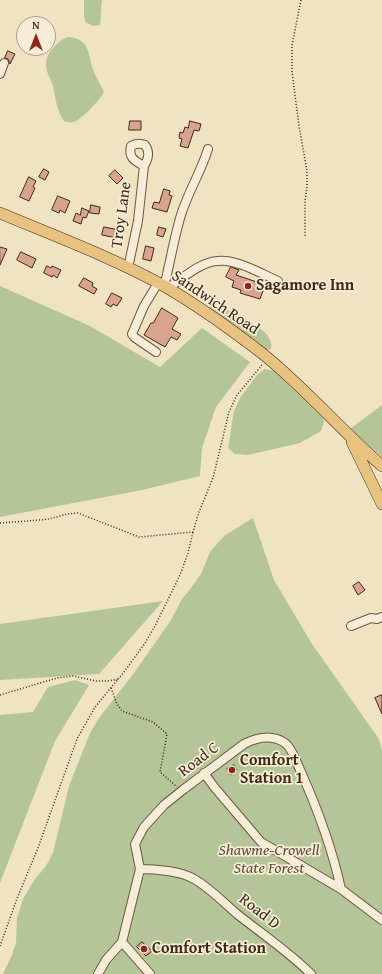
<!DOCTYPE html>
<html>
<head>
<meta charset="utf-8">
<style>
  body { margin:0 }
  #map { position:relative; width:382px; height:974px; overflow:hidden; background:#efe3c2; font-family:"Gentium Book Plus",serif }
  canvas { display:block }
  .north { position:absolute; left:16px; top:16px; width:40px; height:40px; box-sizing:border-box; background:#f5edd7; border:1px solid #ae9e8a; border-radius:50%; rotate:0deg; font-size:11px; font-weight:700; line-height:16px; text-align:center; color:#432816 }
  .north::after { content:''; display:block; margin:auto; width:14px; height:18px; background:#8f2418; clip-path:polygon(50% 0,100% 100%,50% 72%,0 100%) }
</style>
</head>
<body>
<div id="map">
<canvas width="382" height="974"></canvas>
<div class="north">N</div>
</div>
<script>
const ctx = document.querySelector('canvas').getContext('2d');
ctx.lineJoin = 'round';
function fillPath(path, color) { ctx.fillStyle = color; ctx.fill(path, 'evenodd'); }
function trace(path, color, width, dash) { ctx.strokeStyle = color; ctx.lineWidth = width; ctx.lineCap = dash ? 'butt' : 'round'; ctx.setLineDash(dash || []); ctx.stroke(path); }
function drawText(font, color, halo, rows, align = 'center') {
  ctx.font = font + ' "Gentium Book Plus",serif'; ctx.lineWidth = 3.5; ctx.setLineDash([]); ctx.textBaseline = 'middle'; ctx.strokeStyle = halo; ctx.fillStyle = color; for (const [text, x, y, turn = 0] of rows) {
    ctx.save(); ctx.translate(x, y); ctx.rotate((+turn || 0) * Math.PI / 180); ctx.textAlign = isNaN(turn) ? turn : align; if (halo) ctx.strokeText(text, 0, 0); ctx.fillText(text, 0, 0); ctx.restore();
  }
}
fillPath(new Path2D(`
  M84,0H102L100,25L94,26L86,23L84,17Z
  M67,37C90,38 88,53 93,70C96,78 101,85 104,92C100,100 82,119 74,122C71,123 67,122 64,121C56,110 56,98 53,86C52,81 48,76 47,71C43,56 54,44 67,37Z
  M0,286L90,326L160,367L202,328L250,362L216,407L202,448L200,476L142,490L0,517Z
  M212,305H216C230,312 276,328 271,349L266,350L208,308Z
  M265,369L274,371L323,418L324,422L321,431L300,443L248,455L235,454L228,448L234,411L240,398L257,375Z
  M382,405V457L350,429Z
  M253,518L274,580L312,644L379,739L382,751V974H3L12,955L16,943L17,918L23,899L35,879L46,866L53,853L69,786L90,733L99,718L134,673L171,620L182,599L188,592L201,574L210,552L224,536Z
  M163,601L99,674L0,680V624Z
  M75,680L89,685L55,741L0,883V715L33,712L48,687Z`), '#b4c597');
const building = new Path2D(`
  M8,51L15,54L10,64L8,59L5,58Z
  M130,121H141V130H129Z
  M190,121L201,124L199,131L194,130L188,148L180,146L182,139L179,138L180,132L183,133L185,127L188,128Z
  M44,169L49,172L45,180L39,177Z
  M115,170L123,178L117,184L109,176Z
  M29,177L36,181L33,187L35,188L29,201L20,197Z
  M164,189L170,191L169,195L172,196L167,212L152,208L154,202L159,203Z
  M58,196L70,201L65,213L60,210L59,213L52,210Z
  M91,205L100,207L99,214L90,213Z
  M82,208L89,211L86,218L83,217L81,224L73,221L76,213L80,215Z
  M104,227L119,230L117,238L102,235Z
  M159,227L166,229L163,237L157,235Z
  M146,246L154,248L151,261L143,259Z
  M0,247L7,249L0,265Z
  M21,252L36,259L32,268L17,260Z
  M47,266L51,268L52,266L61,270L57,278L53,275L52,277L44,273Z
  M231,267L239,270L236,275L263,284L262,287L264,288L260,299L240,293L241,290L232,287L234,281L226,277Z
  M84,278L93,283L92,286L97,289L94,294L79,286Z
  M112,293L122,298L117,306L113,304L111,307L106,304Z
  M162,308L178,318L172,329L181,334L177,340L171,337L165,347L144,335L151,323H153Z
  M359,582L365,590L358,595L353,586Z
  M382,695V714L375,698Z
  M234,765L237,770L231,775L227,769Z
  M142,942L152,951L146,956L137,947Z`);
fillPath(building, '#d8a48d');
trace(building, '#432816', 1);
const minor = new Path2D(`
  M0,74L4,63
  M128,268L138,221L144,166C135,161 128,158 131,146C136,143 140,143 145,145C150,152 149,158 144,166
  M171,286C184,277 201,262 217,261C235,258 262,274 278,281
  M164,287C170,263 174,238 181,215C188,192 201,172 208,149
  M156,352L134,337L132,334L144,306L158,283
  M351,626L371,618L377,619L382,617
  M204,773L215,788L261,842L341,889L382,920
  M140,869C155,869 181,871 194,879C210,888 223,902 237,914C262,934 288,951 311,974
  M122,942L150,974
  M98,974L106,960L122,942L140,869L135,844L144,827L164,805L184,789L244,744C256,738 272,734 285,743C293,749 297,764 301,772C318,810 332,848 341,889`);
const major = new Path2D(`
  M0,213C55,236 114,258 166,287C200,307 232,330 263,354C305,388 341,430 382,466
  M352,442L382,504`);
trace(minor, '#6e5741', 10);
trace(major, '#432816', 12);
trace(new Path2D(`
  M301,0L292,45V72L299,126L307,171V188L305,201V236
  M0,523L40,520L49,519L67,514L78,513L139,537L193,532L199,512L213,478L229,412L237,395L262,365
  M111,688L117,704L122,711L153,722L167,734L160,772L177,787
  M0,695L57,678L73,676L96,681H108L119,679
  M0,946L18,896L38,848L77,739L95,707L124,672L145,643L155,626L180,575L188,553L193,532`), '#432816', 1.5, [1, 2]);
trace(minor, '#f5edd7', 8);
trace(major, '#e8c281', 11);
for (const [x, y, r, color] of [
  [248,286,4,"#8f2418"],
  [232,770,4,"#8f2418"],
  [144,949,4,"#8f2418"]
]) { const dot = new Path2D(); dot.arc(x, y, r, 0, 2 * Math.PI); ctx.fillStyle = color; ctx.fill(dot); trace(dot, '#f5edd7', 1.5); }
drawText('16px', '#432816', '#f5edd7', [
  ["Troy Lane",122,215,-82],
  ["Sandwich Road",215,303,34],
  ["Road C",199,760,-37],
  ["Road D",259,912,38]
]);
drawText('bold 16px', '#432816', '#f5edd7', [
  ["Sagamore Inn",256,286],
  ["Comfort",240,761],
  ["Station 1",240,779],
  ["Comfort Station",152,949]
], 'left');
drawText('italic 16px', '#5f4f36', '#f5edd7', [
  ["Shawme-Crowell",269,851],
  ["State Forest",269,869]
]);
</script>
</body>
</html>
